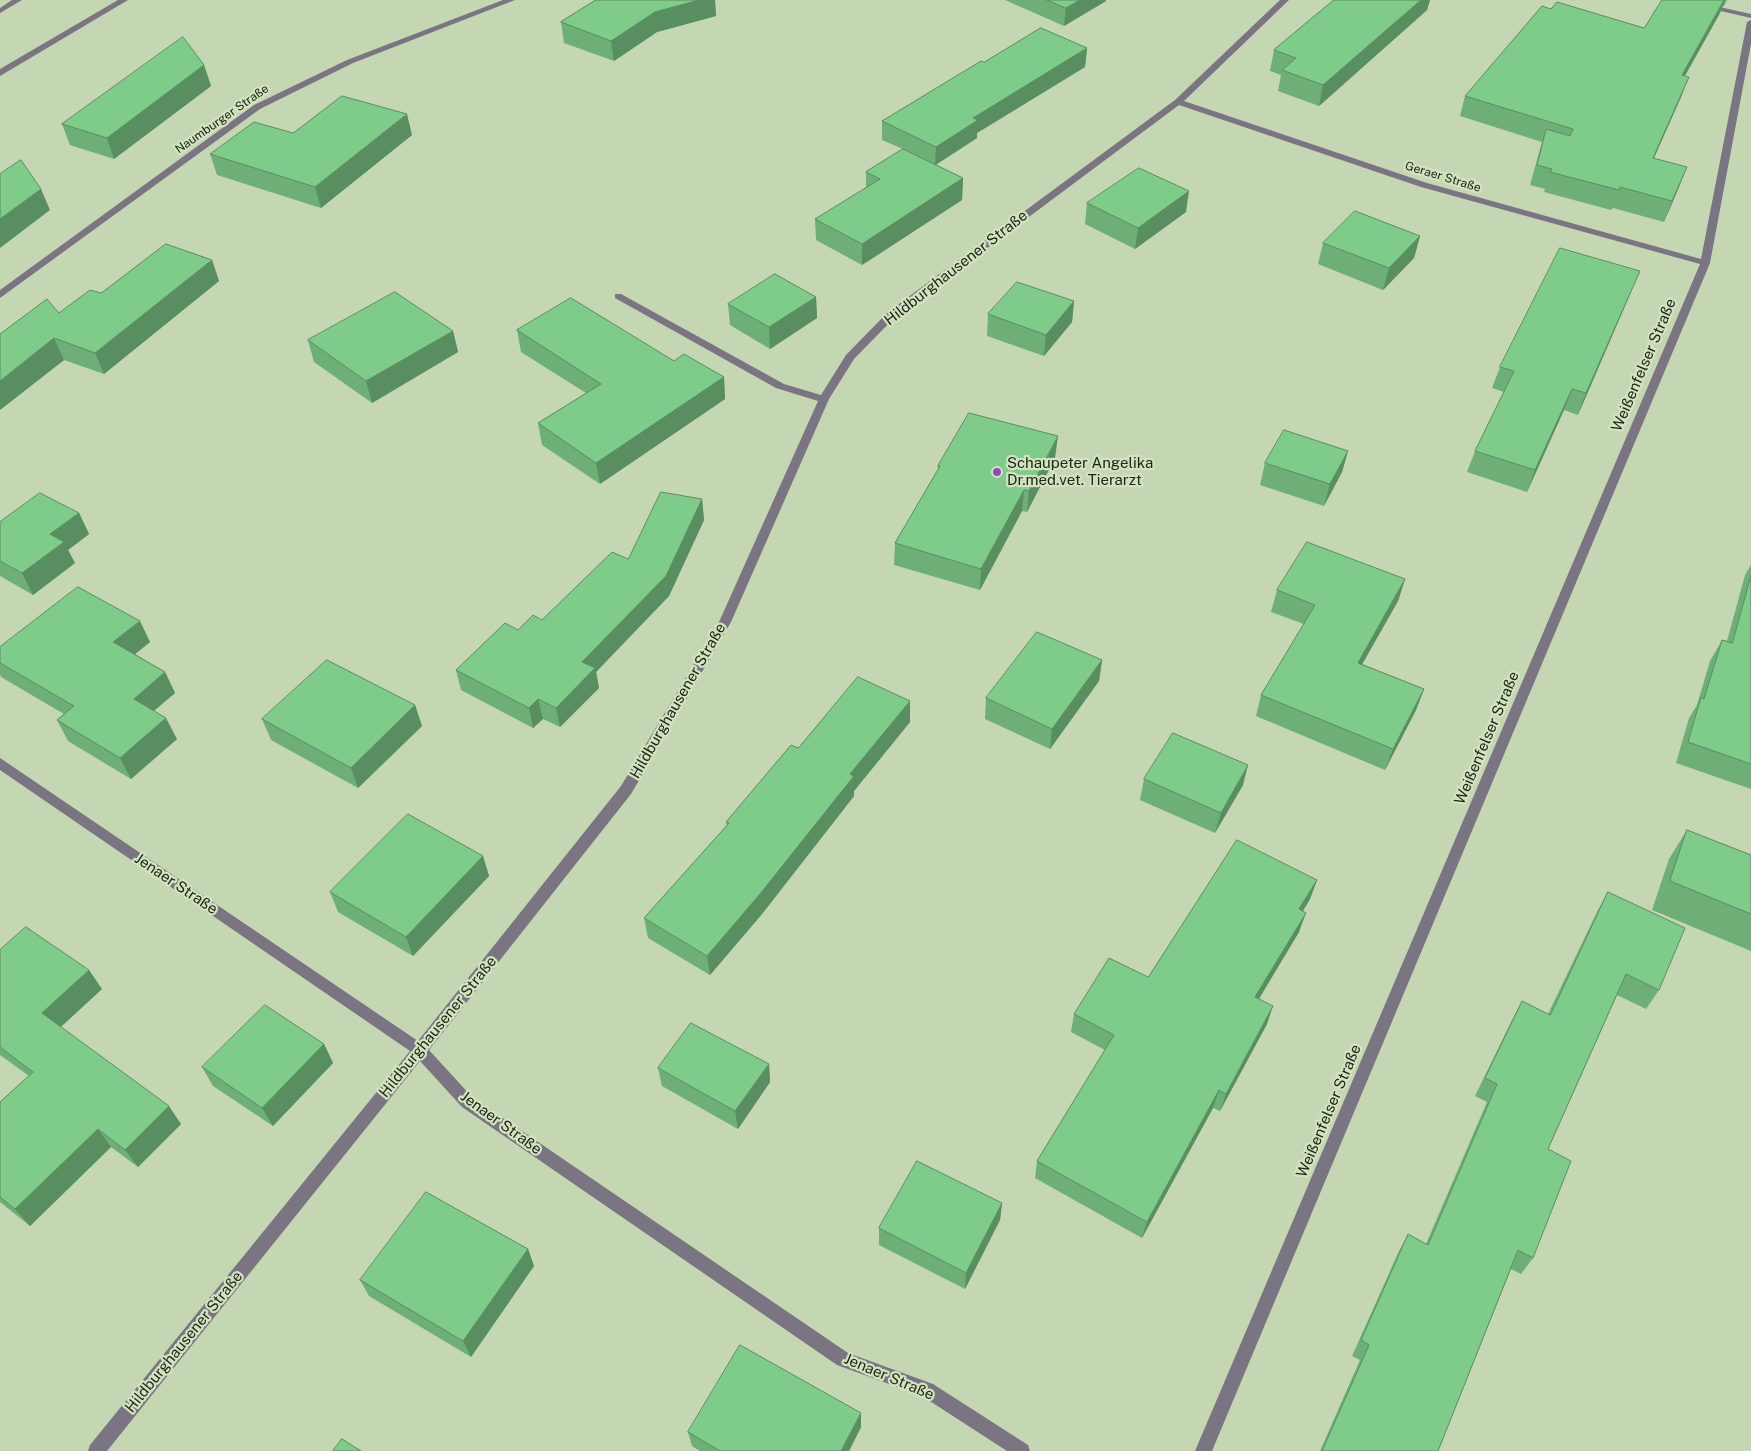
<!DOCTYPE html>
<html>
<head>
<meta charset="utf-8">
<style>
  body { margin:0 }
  canvas { display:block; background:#c5d6b2 }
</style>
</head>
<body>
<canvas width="1751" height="1451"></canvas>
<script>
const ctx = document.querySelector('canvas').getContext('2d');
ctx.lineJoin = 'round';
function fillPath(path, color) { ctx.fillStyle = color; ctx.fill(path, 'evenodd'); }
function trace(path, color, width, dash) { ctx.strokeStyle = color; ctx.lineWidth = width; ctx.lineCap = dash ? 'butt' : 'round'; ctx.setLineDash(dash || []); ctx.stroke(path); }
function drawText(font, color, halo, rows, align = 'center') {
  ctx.font = font + ' "Public Sans",sans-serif'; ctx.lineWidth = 4.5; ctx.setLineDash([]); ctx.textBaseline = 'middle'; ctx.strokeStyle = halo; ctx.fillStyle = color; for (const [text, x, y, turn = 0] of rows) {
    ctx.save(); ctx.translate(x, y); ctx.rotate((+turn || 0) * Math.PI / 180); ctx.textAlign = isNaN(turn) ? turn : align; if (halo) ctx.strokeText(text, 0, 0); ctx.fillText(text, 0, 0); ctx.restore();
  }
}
fillPath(new Path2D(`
  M12,0H22L0,13V8Z
  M118,0H128L0,76V69Z
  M503,0H515L353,63L260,109L0,298V290L254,105L347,60Z
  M1280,0H1289L1184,101L1427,183L1701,259L1747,22L1751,20V44L1710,263L1212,1451H1195L1700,264L1421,187L1179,105L896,316L854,359L829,399L731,622L631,794L429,1050L472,1097L848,1353L933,1384L1028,1445L1030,1451H1007L922,1396L837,1365L462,1107L420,1061L107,1451H88L90,1445L410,1051L0,770V758L418,1041L621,786L719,622L818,401L776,388L615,298V294H621L784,384L821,395L846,355L888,312L1175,100Z
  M1673,0H1688L1751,14V18Z`), '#7b7482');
fillPath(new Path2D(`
  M596,0H715L716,16L657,32L614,61L564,43L561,22Z
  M1005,0H1106V1L1064,26Z
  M1334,0H1430L1427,10L1319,106L1278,91L1281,75L1270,71L1274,50Z
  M1662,0H1727L1724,6H1723L1720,13L1685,76L1681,97L1654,158L1679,187L1664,222L1613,208L1611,210L1544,192L1545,189L1530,185L1542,142L1460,116L1465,96L1551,9L1644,28Z
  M1087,48L1085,67L977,133V138L936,165L963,178L962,200L862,265L816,240L815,219L866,188V172L903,149L882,140V121L984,62Z
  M204,65L211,86L114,159L70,145L62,124Z
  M293,133L412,135L321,208L217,175L210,154Z
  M1087,203L1186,212L1135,249L1085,224Z
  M1420,236L1414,258L1383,290L1318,264L1323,243Z
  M212,260L219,281L104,374L64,360L0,410L59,313L101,293Z
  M1631,292L1578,415L1564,410L1527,492L1467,472L1475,451L1504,392L1492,388L1500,367Z
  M816,297L817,318L770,349L730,325L728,304Z
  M1074,301L1072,322L1044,356L987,336L988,314Z
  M517,330L674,361L724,377L725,399L600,484L542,445L538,423L586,393L521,352Z
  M453,331L458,352L372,403L314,362L308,340Z
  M1348,451L1342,472L1324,506L1260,485L1265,463Z
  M1055,458L1027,512L1022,511L980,590L894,565L895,543L938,471V466Z
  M702,499L704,520L669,596L596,672L599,688L560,727L543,719L533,728L461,690L456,670L518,630L542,620L628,559Z
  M79,513L89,534L68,550L75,563L33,595L0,576V522Z
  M1751,565V789L1676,763L1689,718L1697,705L1710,661L1722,640L1727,641L1745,575Z
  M1405,579L1398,601L1362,664L1424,689L1416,710L1385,770L1256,716L1261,695L1304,624L1271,612L1277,590Z
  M150,642L135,654L165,672L175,693L154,711L177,739L131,779L68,741L57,720L64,714L1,677L0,675V647Z
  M1102,660L1099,681L1050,749L985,719L986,698Z
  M415,705L422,726L358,788L271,740L262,719Z
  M910,722L854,791V796L762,914L710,975L648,938L644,918L727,826L726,822L798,748Z
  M1144,779L1243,785L1215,833L1140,800Z
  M1687,830L1751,855V951L1652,910L1669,859Z
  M483,856L489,876L413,956L338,912L330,892Z
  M1317,880L1310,899L1303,911L1299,932L1259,999L1267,1024L1220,1111L1213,1108L1142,1238L1035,1178L1037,1161L1105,1050L1071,1032L1074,1014L1148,977Z
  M1608,892L1659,990L1646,1009L1617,995L1548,1149L1533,1258L1521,1274L1511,1269L1438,1451H1320L1360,1360L1352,1356L1399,1251L1408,1234L1426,1244L1487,1102L1475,1096L1512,1020L1522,1001L1548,1014L1597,912Z
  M0,950L102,989L61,1027L181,1124L138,1167L111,1147L30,1226L0,1202V1102L29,1076L0,1055Z
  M324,1044L333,1063L273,1126L213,1086L202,1067Z
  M769,1064L770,1082L738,1129L662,1086L658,1068Z
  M1002,1203L1000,1220L965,1289L879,1245V1228Z
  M528,1249L534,1266L471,1357L369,1296L360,1280Z
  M861,1427L849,1451H700L692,1446L688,1432Z`), '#6daf77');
fillPath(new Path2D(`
  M699,0H715L716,16L657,32L614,61L611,41L655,12Z
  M1080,0H1106V1L1064,26L1066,8Z
  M1421,0H1430L1427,10L1319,106L1323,85Z
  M1724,0H1725L1720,13L1674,95L1682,75Z
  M1087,48L1085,67L977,133V138L935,165L936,147L973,118Z
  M204,65L211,86L114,159L107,138Z
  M1689,77L1681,97L1645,178L1653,158Z
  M407,114L412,135L321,208L315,187Z
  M1687,167L1679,187L1664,222L1672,201Z
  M963,178L962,200L862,265V244Z
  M41,189L50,210L0,248V219Z
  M1189,191L1186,212L1135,249L1138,228Z
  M1420,236L1414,258L1383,290L1389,268Z
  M212,260L219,281L104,374L95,353Z
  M1640,271L1631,292L1578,415L1586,393Z
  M816,297L817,318L770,349L769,327Z
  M1074,301L1072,322L1044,356L1046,335Z
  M453,331L458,352L372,403L366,381Z
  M54,338L64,360L0,410V381Z
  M724,377L725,399L600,484L596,463Z
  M1572,389L1564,410L1527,492L1535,470Z
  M1058,436L1055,458L1027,512L1029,491Z
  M1348,451L1342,472L1324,506L1330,484Z
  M1024,490L1022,511L980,590L981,569Z
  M702,499L704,520L669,596L596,672L599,688L560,727L556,708L582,662Z
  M79,513L89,534L68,550L75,563L33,595L22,573L50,534Z
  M1405,579L1398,601L1351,684L1358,663Z
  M140,621L150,642L124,663L113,642Z
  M1102,660L1099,681L1050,749L1052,729Z
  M165,672L175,693L144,719L134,699Z
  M1424,689L1416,710L1385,770L1393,749Z
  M538,699L543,719L533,728L529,708Z
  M910,701V722L854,791V796L762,914L710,975L707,956L850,774Z
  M415,705L422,726L358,788L351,768Z
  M166,718L177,739L131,779L120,758Z
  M1248,765L1243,785L1215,833L1221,813Z
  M483,856L489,876L413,956L406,937Z
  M1317,880L1310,899L1292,928L1299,909Z
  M1306,913L1299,932L1249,1015L1255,997Z
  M89,970L102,989L55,1032L42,1013Z
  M1273,1006L1267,1024L1220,1111L1226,1094Z
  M324,1044L333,1063L273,1126L262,1108Z
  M769,1064L770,1082L738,1129L735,1111Z
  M1219,1090L1213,1108L1142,1238L1147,1222Z
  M169,1106L181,1124L138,1167L125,1150Z
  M98,1129L111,1147L30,1226L15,1209Z
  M1002,1203L1000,1220L965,1289L966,1273Z
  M528,1249L534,1266L471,1357L463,1341Z
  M861,1413V1427L849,1451H841Z`), '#598e61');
const building = new Path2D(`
  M596,0H699L655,12L611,41L561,22Z
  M1047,0H1080L1066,8Z
  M1334,0H1421L1323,85L1282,70L1296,58L1274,50Z
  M1662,0H1724L1682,75L1689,77L1653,158L1687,167L1672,201L1620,187L1619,190L1550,172L1552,169L1537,165L1546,129L1570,136L1573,129L1465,96L1542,6L1551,9L1557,2L1644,28Z
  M1041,28L1087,48L973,118L978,120L936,147L882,121L981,61L984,62Z
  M183,37L204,65L107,138L62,124Z
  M342,96L407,114L315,187L210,154L254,122L293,133Z
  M903,149L963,178L862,244L815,219L880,179L866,172Z
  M21,160L41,189L0,219V174Z
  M1139,168L1189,191L1138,228L1087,203Z
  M1355,211L1420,236L1389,268L1323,243Z
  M166,244L212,260L95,353L54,338L0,381V334L47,299L59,313L90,290L101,293Z
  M1560,248L1640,271L1586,393L1572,389L1535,470L1475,451L1514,371L1500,367Z
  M775,274L816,297L769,327L728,304Z
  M1017,282L1074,301L1046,335L988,314Z
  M395,292L453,331L366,381L308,340Z
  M571,298L674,361L684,354L724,377L596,463L538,423L601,384L517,330Z
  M969,413L1058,436L1029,491L1024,490L981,569L895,543L940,466H938Z
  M1284,430L1348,451L1330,484L1265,463Z
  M661,492L702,499L666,576L582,662L595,668L556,708L538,699L529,708L456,670L505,623L518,630L533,615L542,620L612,552L628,559Z
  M40,493L79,513L50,534L64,542L22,573L0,561V522Z
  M1307,542L1405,579L1358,663L1424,689L1393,749L1261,695L1315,605L1277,590Z
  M1751,576V764L1688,742L1701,697L1704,699L1722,640L1732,643Z
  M78,587L140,621L113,642L165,672L134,699L166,718L120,758L57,720L74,706L0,663V647Z
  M1037,632L1102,660L1052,729L986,698Z
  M327,660L415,705L351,768L262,719Z
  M858,677L910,701L850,774L854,776L760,894L707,956L644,918L729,823L726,822L791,745L798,748Z
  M1173,733L1248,765L1221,813L1144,779Z
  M408,814L483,856L406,937L330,892Z
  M1687,830L1751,855V914L1670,881Z
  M1237,840L1317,880L1299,909L1306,913L1255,997L1273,1006L1226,1094L1219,1090L1147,1222L1037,1161L1114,1035L1074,1014L1109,958L1148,977Z
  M1608,892L1685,928L1659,990L1626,974L1548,1149L1571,1161L1533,1258L1518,1250L1438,1451H1322L1369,1345L1361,1340L1408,1234L1428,1245L1497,1084L1485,1078L1522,1001L1550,1015Z
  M26,927L89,970L42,1013L169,1106L125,1150L98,1129L15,1209L0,1197V1102L33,1072L0,1047V950Z
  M265,1005L324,1044L262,1108L202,1067Z
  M691,1023L769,1064L735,1111L658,1068Z
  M917,1161L1002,1203L966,1273L879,1228Z
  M426,1192L528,1249L463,1341L360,1280Z
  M740,1345L861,1413L841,1451H720L688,1432Z
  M342,1439L361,1451H333Z`);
fillPath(building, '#7fcb8a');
trace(building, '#598e61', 1);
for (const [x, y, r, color] of [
  [997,472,5,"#8f4cc1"]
]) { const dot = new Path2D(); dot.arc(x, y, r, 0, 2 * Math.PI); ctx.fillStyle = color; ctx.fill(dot); trace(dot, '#d2e3bf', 2); }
drawText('12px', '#202619', '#d2e3bf', [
  ["Naumburger Straße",222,119,-35],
  ["Geraer Straße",1443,177,17]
]);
drawText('15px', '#202619', '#d2e3bf', [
  ["Hildburghausener Straße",956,268,-38],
  ["Weißenfelser Straße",1644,365,-67],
  ["Hildburghausener Straße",678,701,-60],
  ["Weißenfelser Straße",1487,738,-67],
  ["Jenaer Straße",176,884,34],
  ["Hildburghausener Straße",438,1027,-51],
  ["Weißenfelser Straße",1329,1111,-67],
  ["Jenaer Straße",501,1123,36],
  ["Hildburghausener Straße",184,1342,-51],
  ["Jenaer Straße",889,1377,23]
]);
drawText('15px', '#202619', '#d2e3bf', [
  ["Schaupeter Angelika",1007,463],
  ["Dr.med.vet. Tierarzt",1007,480]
], 'left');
</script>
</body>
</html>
